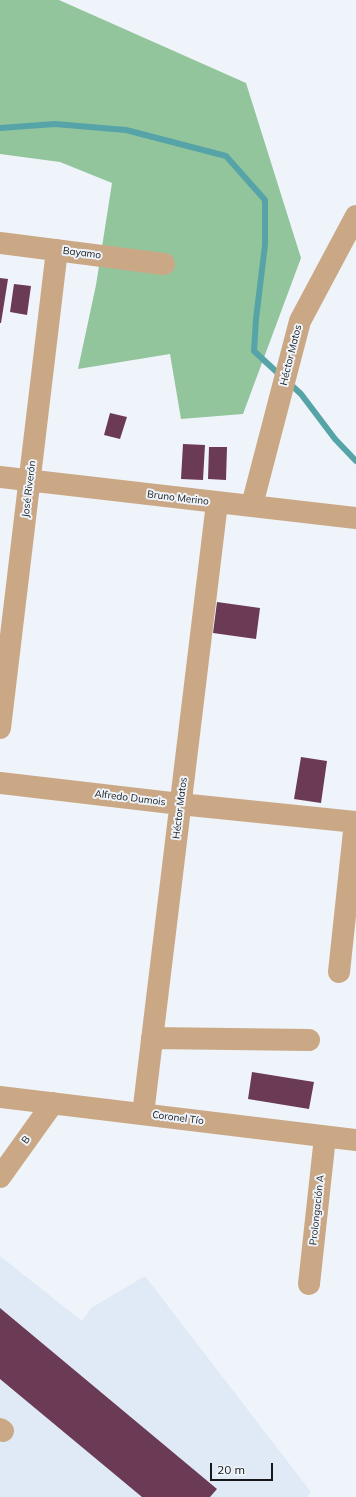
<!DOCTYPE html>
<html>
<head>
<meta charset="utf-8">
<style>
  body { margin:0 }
  #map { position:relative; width:356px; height:1497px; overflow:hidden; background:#eff4fa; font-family:Mulish,sans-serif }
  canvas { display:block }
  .scale { position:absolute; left:210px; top:1463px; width:63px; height:18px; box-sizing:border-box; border:2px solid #16181a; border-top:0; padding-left:5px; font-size:12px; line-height:14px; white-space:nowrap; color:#16181a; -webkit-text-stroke:3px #eff4fa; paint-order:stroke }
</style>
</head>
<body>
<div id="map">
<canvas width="356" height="1497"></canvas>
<div class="scale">20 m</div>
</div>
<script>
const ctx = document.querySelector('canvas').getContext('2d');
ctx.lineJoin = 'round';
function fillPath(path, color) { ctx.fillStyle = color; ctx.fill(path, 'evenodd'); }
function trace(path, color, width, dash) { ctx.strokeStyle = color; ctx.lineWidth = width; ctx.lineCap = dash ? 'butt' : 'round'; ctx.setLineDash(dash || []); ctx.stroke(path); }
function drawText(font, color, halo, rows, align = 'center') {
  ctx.font = font + ' Mulish,sans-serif'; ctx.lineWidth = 4; ctx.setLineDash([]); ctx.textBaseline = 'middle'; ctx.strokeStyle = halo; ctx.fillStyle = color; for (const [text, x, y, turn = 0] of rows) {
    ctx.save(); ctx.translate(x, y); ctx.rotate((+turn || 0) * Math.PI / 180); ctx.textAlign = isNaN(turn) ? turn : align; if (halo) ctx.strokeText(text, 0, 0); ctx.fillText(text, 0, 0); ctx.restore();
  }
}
fillPath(new Path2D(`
  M0,1256L82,1321L91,1308L145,1276L311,1492L307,1497H0Z`), '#e0eaf6');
fillPath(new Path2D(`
  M0,0H59L246,83L301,258L243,414L181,419L170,354L78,369L96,285L112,183L60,162L0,154Z`), '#93c59d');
trace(new Path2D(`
  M0,128L55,124L126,130L226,156L265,200V245L256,319L254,351L281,376
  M288,382L301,394L335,439L356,461`), '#56a4a7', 6);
fillPath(new Path2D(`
  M0,278L8,279L1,323H0Z
  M14,284L31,286L27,315L10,312Z
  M110,413L127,417L120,439L104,435Z
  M183,444L205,445L203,480L181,479Z
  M209,447H227L226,480L208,479Z
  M217,602L260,608L256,639L213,633Z
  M301,757L327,761L321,803L294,799Z
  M252,1072L314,1082L309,1109L248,1099Z
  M0,1308L217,1489L210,1497H142L0,1379Z`), '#6b3a54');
trace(new Path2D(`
  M0,243L164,264
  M0,477L356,518
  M252,505L300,321L356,216
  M0,728L57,250
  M0,783L180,804L356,822
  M339,972L355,822
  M152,1038L309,1040
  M0,1097L356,1140
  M143,1114L217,503
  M0,1177L53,1103
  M309,1284L325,1137
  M0,1429L3,1431`), '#caa885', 22);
drawText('10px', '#16181a', '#eff4fa', [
  ["Bayamo",82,253,7],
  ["Héctor Matos",291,355,-76],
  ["José Riverón",29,489,-83],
  ["Bruno Merino",178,498,7],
  ["Alfredo Dumois",130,798,7],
  ["Héctor Matos",180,808,-83],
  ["Coronel Tío",178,1118,7],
  ["B",26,1140,-54],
  ["Prolongación A",317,1210,-84]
]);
</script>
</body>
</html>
